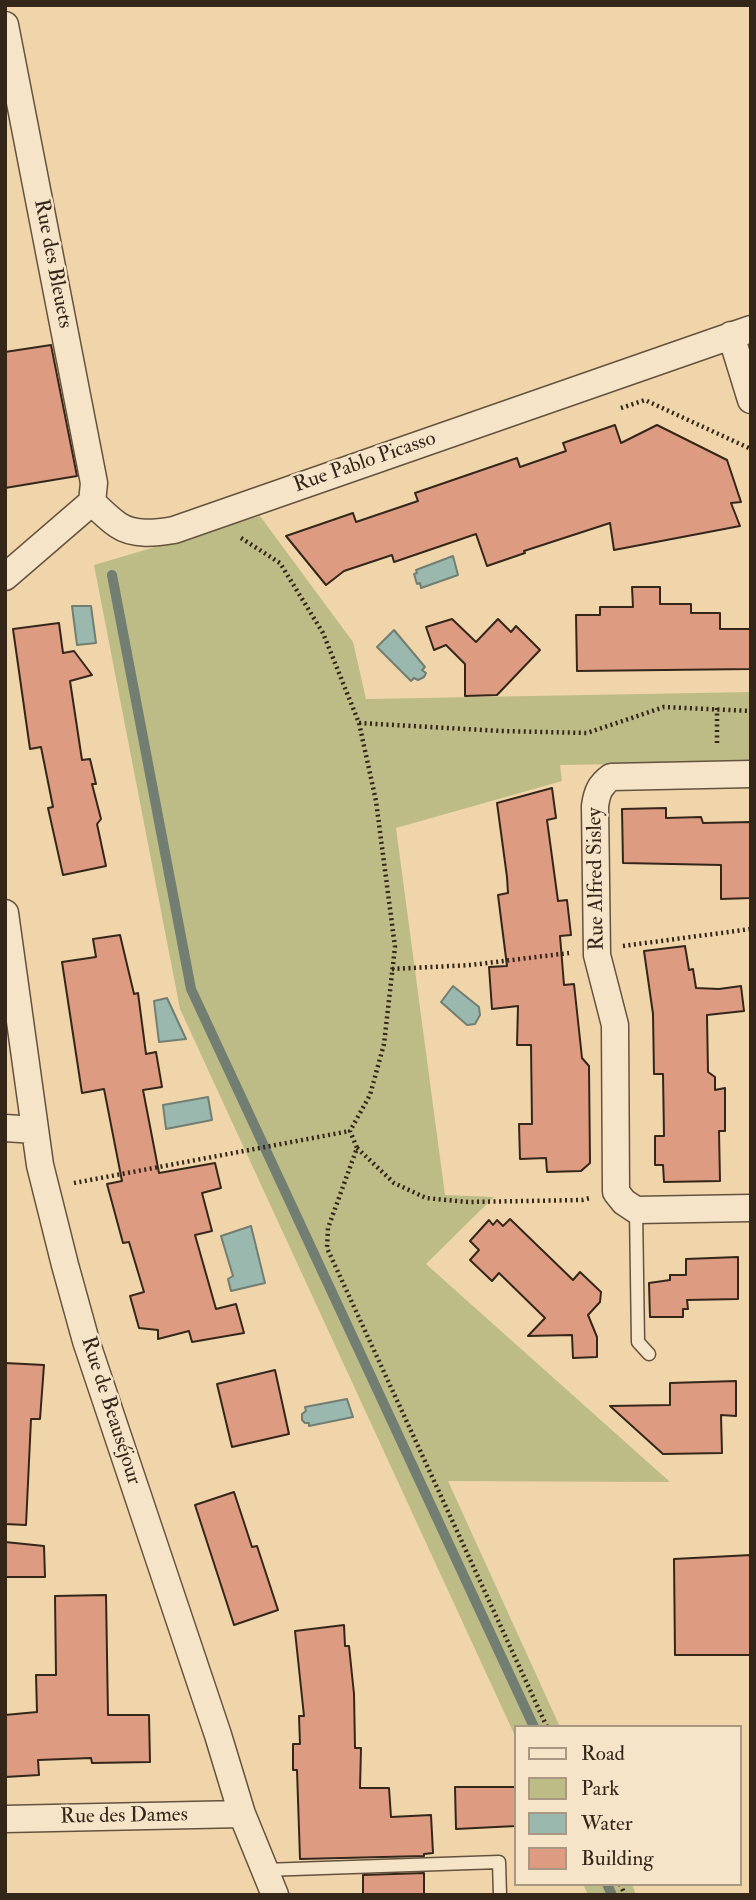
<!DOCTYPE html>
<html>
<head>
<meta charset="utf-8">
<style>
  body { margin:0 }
  #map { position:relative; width:756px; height:1900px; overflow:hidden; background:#f0d5ab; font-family:"IM FELL Double Pica",serif }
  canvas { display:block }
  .frame { position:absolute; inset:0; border:7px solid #35261a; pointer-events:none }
  .legend { position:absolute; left:514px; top:1725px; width:228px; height:161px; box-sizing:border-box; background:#f5e4c8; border:2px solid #a89882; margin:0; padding:9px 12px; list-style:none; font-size:21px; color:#35261a }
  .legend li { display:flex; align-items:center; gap:14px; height:35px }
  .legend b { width:35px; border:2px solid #a89882 }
</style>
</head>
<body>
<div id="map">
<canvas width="756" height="1900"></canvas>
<div class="frame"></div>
<ul class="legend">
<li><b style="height:9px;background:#f5e4c8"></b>Road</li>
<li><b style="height:19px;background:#bdbc86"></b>Park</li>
<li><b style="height:19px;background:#9ab8ad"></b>Water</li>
<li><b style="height:19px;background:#dd9c82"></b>Building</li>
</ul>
</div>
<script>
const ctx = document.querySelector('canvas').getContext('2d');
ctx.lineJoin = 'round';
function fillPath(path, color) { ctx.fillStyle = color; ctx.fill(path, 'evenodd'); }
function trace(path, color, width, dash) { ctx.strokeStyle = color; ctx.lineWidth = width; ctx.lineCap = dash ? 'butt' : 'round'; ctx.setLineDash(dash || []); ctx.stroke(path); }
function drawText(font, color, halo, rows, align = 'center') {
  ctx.font = font + ' "IM FELL Double Pica",serif'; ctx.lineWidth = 5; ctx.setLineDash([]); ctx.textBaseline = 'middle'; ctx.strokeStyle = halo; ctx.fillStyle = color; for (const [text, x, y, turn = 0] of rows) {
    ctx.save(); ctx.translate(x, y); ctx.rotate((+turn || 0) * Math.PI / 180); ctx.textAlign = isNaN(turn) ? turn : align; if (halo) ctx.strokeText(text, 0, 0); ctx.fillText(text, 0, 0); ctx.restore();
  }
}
fillPath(new Path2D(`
  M260,516L353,642L366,699L751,692V762L560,765L562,781L396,828L445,1195L494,1197L426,1264L670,1482L448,1481L560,1727H516V1738L180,1009L94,565Z
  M583,1884H632L636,1895H588Z`), '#bdbc86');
const water = new Path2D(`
  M453,556L458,575L421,588L420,583L417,584L414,574L417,573L416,570Z
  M72,606H91L96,643L77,645Z
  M394,630L425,667L422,670L426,673L424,677L418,680L414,678L411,681L377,647Z
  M453,986L479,1007L480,1015L475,1024L467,1025L441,1002Z
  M167,998L186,1039L159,1042L154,1001Z
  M208,1097L212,1120L166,1129L163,1105Z
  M251,1226L265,1283L231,1291L228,1279L233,1276L221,1236Z
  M347,1399L353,1417L309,1426V1423H305L302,1420V1414L306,1411L305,1407Z`);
fillPath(water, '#9ab8ad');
trace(water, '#727e72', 2);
trace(new Path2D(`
  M112,575L191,989L534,1727
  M607,1884L612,1895`), '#727e72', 10);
const building = new Path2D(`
  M51,345L77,476L5,488V352Z
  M615,425L621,443L657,425L727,460L741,502L731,503L740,526L614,550L610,523L524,551L525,553L487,566L476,534L394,562L392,555L344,571L326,585L286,536L353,513L356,522L418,501L415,493L517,458L520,467L566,451L563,443Z
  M632,587H660V604H691V613H720V629H751V669L577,671L576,615H600V607H633Z
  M452,619L476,642L498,619L511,632L516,626L540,650L497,695L465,696V664L446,645L434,650L426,627Z
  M59,623L63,653L74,651L92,675L70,681L82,760L90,759L96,784H92L101,819L97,824L106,866L63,875L48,808L53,807L41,747L30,749L13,629Z
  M552,788L556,818L547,820L558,901L567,900L571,935L560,936L564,985L574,984L582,1058L589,1066L590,1163L581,1171L547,1172L546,1158L520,1159L519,1124H532L531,1045H517L518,1006L492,1009L489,967L507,966L498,895L508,893L507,877L497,803Z
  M666,808V818L701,817L703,823L751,822V898L721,899V865L623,863L622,809Z
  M120,935L134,994L138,993L146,1054L156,1052L162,1087L143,1090L159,1173L215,1163L221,1188L202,1193L212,1231L195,1235L216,1309L236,1304L244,1333L192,1342L189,1331L158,1339V1330L139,1328L130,1296L144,1292L129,1242L123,1243L107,1184L122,1181L104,1089L82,1093L62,962L96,957L93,939Z
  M685,946L689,970L693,969L696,988L719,989L741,986L744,1011L707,1015L708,1072L715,1077V1090L725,1088V1131H719L720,1181L664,1182L663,1165H655V1136H664L663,1074H654L653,1014L644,951Z
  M510,1219L573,1280L580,1272L601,1292L600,1302L588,1315L597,1337V1357L573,1358L572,1335L528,1336L545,1318L499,1273L492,1281L470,1260L479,1250L470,1241L489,1220L493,1225L497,1220L503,1226Z
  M738,1257V1299L687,1300L688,1309H683V1317H650L649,1283L670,1280V1275H686V1259Z
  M5,1363L44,1365L40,1419H31L26,1525L5,1524Z
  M275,1370L289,1434L232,1447L217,1384Z
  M736,1381V1416L721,1415L722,1453L663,1454L610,1406L670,1405V1383Z
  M234,1492L252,1547L257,1546L278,1610L234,1625L195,1505Z
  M5,1542L44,1546L45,1577H5Z
  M751,1555V1655H675L674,1559Z
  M106,1595L108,1715H149L150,1762L92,1763L91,1758L38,1760L39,1775L5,1777V1715L37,1712L36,1675H56L55,1596Z
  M344,1625L345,1646H349L354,1694L355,1748H361L360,1788H389L391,1817L431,1815L433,1853L424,1854V1856L300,1859L297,1770H293V1744H300L299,1716H304L295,1631Z
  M455,1787H516V1826L456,1829Z
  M424,1873V1895H363V1875Z`);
fillPath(building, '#dd9c82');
trace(building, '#35261a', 2);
const lane = new Path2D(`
  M636,1210L638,1342L649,1354
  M264,1870L499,1862L500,1895`);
const street = new Path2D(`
  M5,25L94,483L92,502
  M731,335L751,400
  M92,502C100,510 109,519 118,525C134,536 156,533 174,530L751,329
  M5,577L92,502
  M751,774L611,777C600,785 597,792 595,806L597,955L615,1025L616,1192L624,1202L636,1210L751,1208
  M5,913L40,1165L65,1265L86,1341L218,1735L242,1814L275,1895
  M5,1128L35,1130
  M5,1819L242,1814`);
trace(lane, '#64523e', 15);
trace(street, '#64523e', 29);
trace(new Path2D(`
  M621,408L645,400L751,449
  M241,538L280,563L323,633L359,723L376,801L395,947L384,1044L370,1095L350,1131L357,1148L328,1228L327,1248L547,1727
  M717,708V746
  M359,723L501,731L587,733L664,707L751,711
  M623,946L751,929
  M392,969L471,965L569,953
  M357,1148L394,1183L426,1198L468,1202L582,1200L590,1198
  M74,1183L350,1131
  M620,1884L625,1895`), '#35261a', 4.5, [2, 3.5]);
trace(lane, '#f5e4c8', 12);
trace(street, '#f5e4c8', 26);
drawText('21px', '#35261a', '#f5e4c8', [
  ["Rue des Bleuets",52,264,79],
  ["Rue Pablo Picasso",365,463,-19],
  ["Rue Alfred Sisley",597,879,-91],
  ["Rue de Beauséjour",110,1411,72],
  ["Rue des Dames",124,1817,-1]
]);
</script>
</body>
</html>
